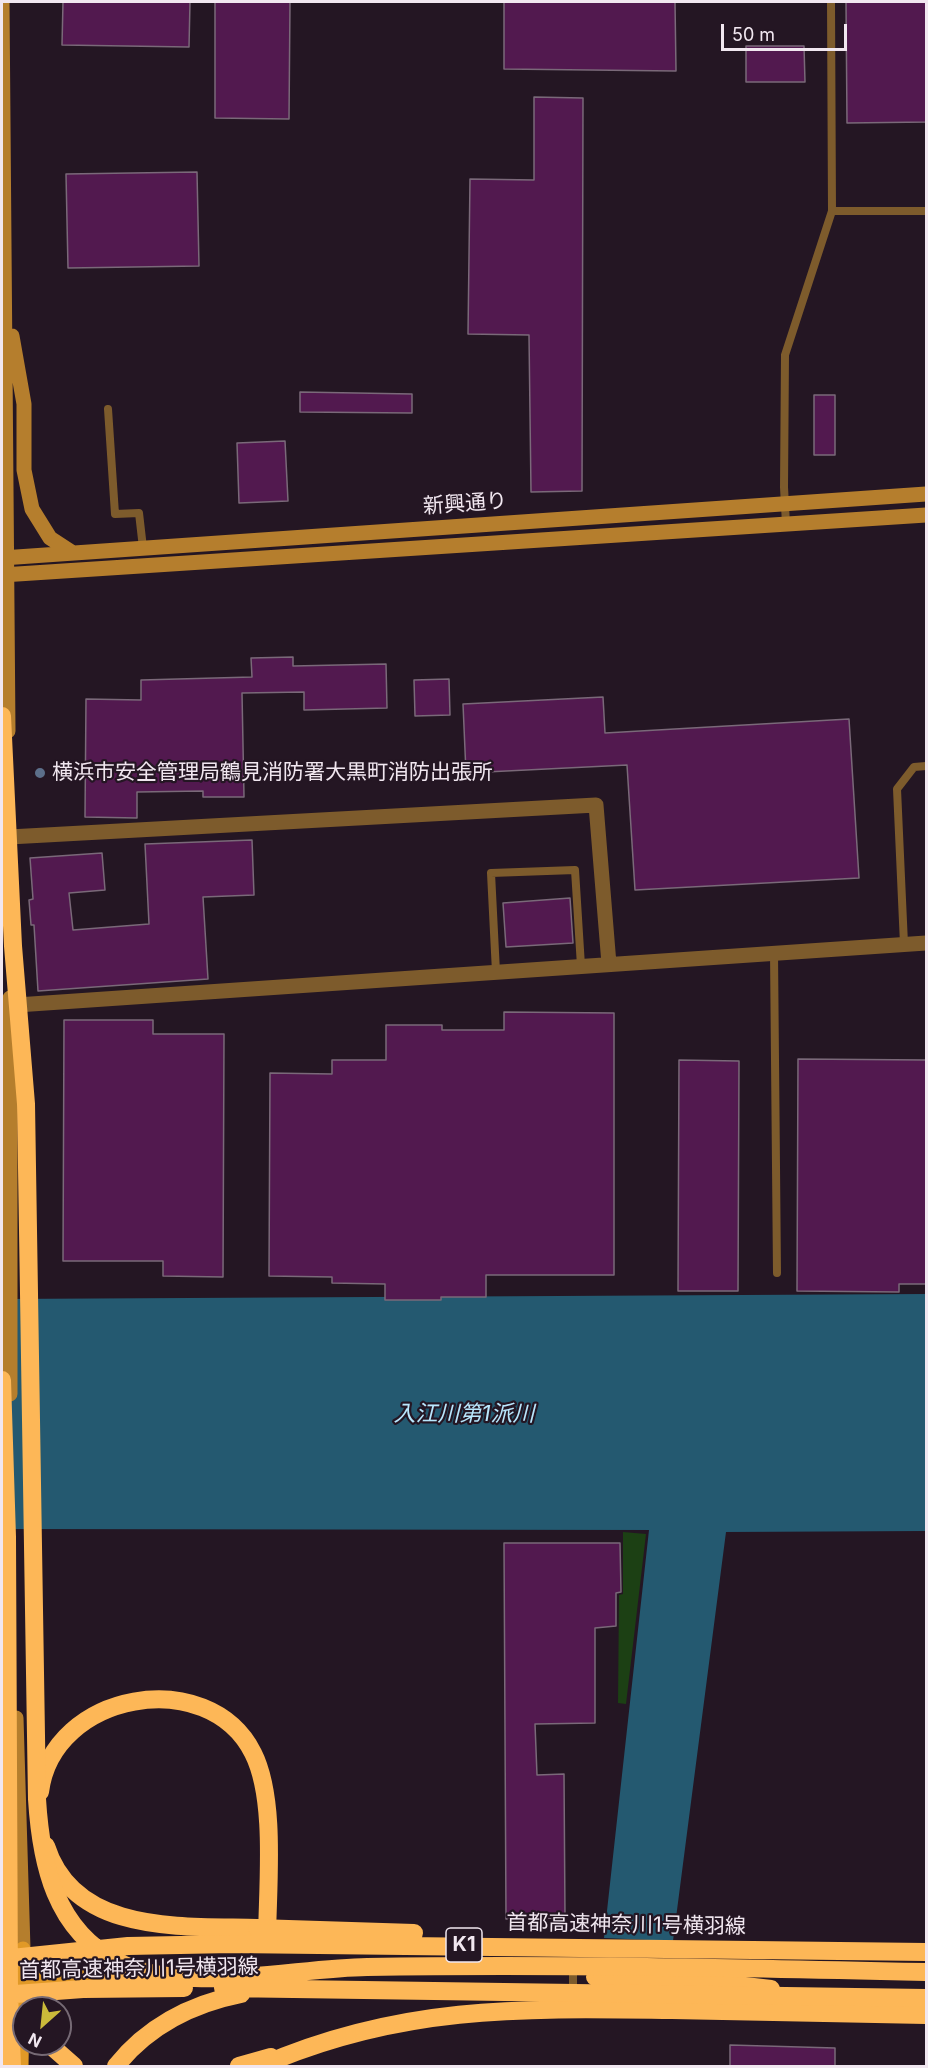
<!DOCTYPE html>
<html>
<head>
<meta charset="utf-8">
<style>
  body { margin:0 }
  #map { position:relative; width:928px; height:2068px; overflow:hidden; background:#241623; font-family:Inter,sans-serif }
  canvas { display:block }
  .frame { position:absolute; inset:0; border:3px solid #f1e7f0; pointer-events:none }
  .north { position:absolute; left:12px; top:1996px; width:60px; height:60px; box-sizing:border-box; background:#241623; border:2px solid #766a75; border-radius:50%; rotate:207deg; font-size:16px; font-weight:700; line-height:24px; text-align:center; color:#f1e7f0 }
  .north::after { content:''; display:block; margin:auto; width:21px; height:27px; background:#caba3a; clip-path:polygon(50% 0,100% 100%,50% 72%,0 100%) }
  .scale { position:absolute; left:721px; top:24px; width:126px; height:27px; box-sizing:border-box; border:3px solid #f1e7f0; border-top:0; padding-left:8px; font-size:18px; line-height:21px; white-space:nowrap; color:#f1e7f0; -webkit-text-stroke:4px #241623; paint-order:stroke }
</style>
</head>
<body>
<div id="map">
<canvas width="928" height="2068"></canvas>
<div class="frame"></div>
<div class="north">N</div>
<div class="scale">50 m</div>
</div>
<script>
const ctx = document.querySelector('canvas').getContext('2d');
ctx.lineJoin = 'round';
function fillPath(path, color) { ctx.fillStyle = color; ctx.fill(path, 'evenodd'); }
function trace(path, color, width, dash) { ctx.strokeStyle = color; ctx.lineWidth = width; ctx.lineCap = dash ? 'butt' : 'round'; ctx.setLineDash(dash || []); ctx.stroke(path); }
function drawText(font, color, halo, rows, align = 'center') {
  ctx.font = font + ' Inter,"Noto Sans JP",sans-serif'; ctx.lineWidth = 4.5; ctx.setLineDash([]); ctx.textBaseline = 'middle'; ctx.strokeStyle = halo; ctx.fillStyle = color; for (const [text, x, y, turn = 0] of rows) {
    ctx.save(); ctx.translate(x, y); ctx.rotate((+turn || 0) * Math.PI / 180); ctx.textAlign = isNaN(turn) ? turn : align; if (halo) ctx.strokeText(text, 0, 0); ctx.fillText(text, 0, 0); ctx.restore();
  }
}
fillPath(new Path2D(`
  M623,1532L646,1534L626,1704L618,1703L619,1595L623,1594Z`), '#1c4014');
fillPath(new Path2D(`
  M926,1294V1531L726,1532L673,1941L604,1938L649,1530L2,1529V1299Z`), '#245970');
const building = new Path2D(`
  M63,2H190L189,47L62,45Z
  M215,2H290L289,119L215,118Z
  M504,2H675L676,71L504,69Z
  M846,2H927V122L847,123Z
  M746,46H804L805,82H746Z
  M534,97L583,98L582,491L531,492L529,335L468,334L470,179L534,180Z
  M197,172L199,266L68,268L66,174Z
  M300,392L412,394V413L300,412Z
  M814,395H835V455H814Z
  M285,441L288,501L239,503L237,443Z
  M293,657V666L386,664L387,708L304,710V692L242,693L244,797H203V791L137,792V818L85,817L86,699L141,700V680L252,677L251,658Z
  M449,679L450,715L415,716L414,680Z
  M603,697L605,733L849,719L859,878L635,890L627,765L466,773L463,704Z
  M252,840L254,895L203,897L208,979L38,991L34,925H31L29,900L33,899L30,858L102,853L105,890L69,893L73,930L149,924L145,844Z
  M570,898L573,943L506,947L503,903Z
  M504,1012L614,1013V1275H486V1297H441V1300H385V1284L332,1283V1277L269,1276L270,1073L332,1074V1060H386V1025H442V1030H504Z
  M64,1020H153V1034H224L223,1277L163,1276V1261H63Z
  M798,1059L927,1060V1284H899V1292L797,1291Z
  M679,1060L739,1061L738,1291H678Z
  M504,1543H620L621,1592L616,1593V1626L595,1628V1723L535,1724L537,1775L564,1774L565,1918L506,1919Z
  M730,2045L835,2048V2067H730Z`);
fillPath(building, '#52194f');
trace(building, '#7a6979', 1.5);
trace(new Path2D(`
  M832,211H926
  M108,409L115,514L139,513L143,548
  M786,524L784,487L785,355L832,211L831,2
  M904,944L897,789L914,767L926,766
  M774,953L777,1273
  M496,972L491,873L575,870L581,966
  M568,1988H573V1966`), '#7d5b2c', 8);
trace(new Path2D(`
  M9,837L596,805L609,964
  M2,1006L926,943`), '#7d5b2c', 15);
trace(new Path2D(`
  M2,2L8,731
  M12,336L24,404V470L32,509L50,538L73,553
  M2,558L926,494
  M2,575L926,515
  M10,1394V998
  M16,1718L23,1949`), '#b57e2d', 15);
trace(new Path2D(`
  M15,1979L111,1975
  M21,2066L23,1949`), '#e19927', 15);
trace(new Path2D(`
  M40,1792C52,1692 208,1664 253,1753C277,1800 267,1890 267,1943
  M46,1846C74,1935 182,1926 257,1928
  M111,1975L149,1974
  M595,1977L701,1981L771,1989
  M49,2044L74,2066
  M239,2066L271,2057
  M261,2066C400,2005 524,2008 672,2010C757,2012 842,2013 926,2015`), '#fdb757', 18);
trace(new Path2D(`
  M2,716L13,946L26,1104L37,1799C41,1864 55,1930 118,1962C184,1995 293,1968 367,1967C553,1964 740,1968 926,1972
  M2,1380L7,1537L9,1992L12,2066
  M257,1928L414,1933
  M2,1959L128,1946L232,1944L926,1952
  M223,1988L926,1998
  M2,1995L83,1989L184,1988
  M116,2066C148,2026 191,2004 241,1994`), '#fdb757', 18);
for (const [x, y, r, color] of [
  [40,773,6,"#5c6f8a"]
]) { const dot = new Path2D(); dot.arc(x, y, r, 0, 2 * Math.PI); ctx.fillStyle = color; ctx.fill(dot); trace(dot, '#241623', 2); }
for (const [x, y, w] of [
  [464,1945,36]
]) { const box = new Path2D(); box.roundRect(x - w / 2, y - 17, w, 34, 4.5); ctx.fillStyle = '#241623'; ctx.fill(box); trace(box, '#f1e7f0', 1.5); }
drawText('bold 20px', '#f1e7f0', null, [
  ["K1",464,1945]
]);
drawText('21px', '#f1e7f0', '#241623', [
  ["新興通り",465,504,-4],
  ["首都高速神奈川1号横羽線",626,1925,1],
  ["首都高速神奈川1号横羽線",139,1969,-1]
]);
drawText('21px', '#f1e7f0', '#241623', [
  ["横浜市安全管理局鶴見消防署大黒町消防出張所",52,773]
], 'left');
drawText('italic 22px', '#b9e7fd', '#241623', [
  ["入江川第1派川",464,1414]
]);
</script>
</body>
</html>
